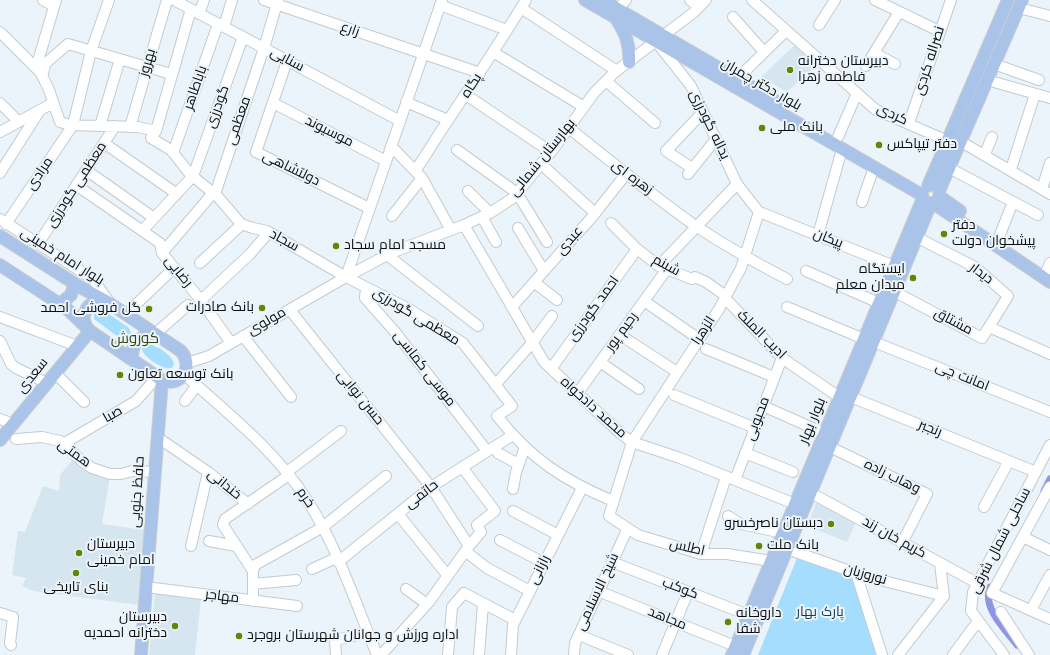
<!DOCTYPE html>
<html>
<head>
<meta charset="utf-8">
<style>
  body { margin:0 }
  canvas { display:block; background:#ebf4fa }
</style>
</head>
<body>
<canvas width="1050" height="655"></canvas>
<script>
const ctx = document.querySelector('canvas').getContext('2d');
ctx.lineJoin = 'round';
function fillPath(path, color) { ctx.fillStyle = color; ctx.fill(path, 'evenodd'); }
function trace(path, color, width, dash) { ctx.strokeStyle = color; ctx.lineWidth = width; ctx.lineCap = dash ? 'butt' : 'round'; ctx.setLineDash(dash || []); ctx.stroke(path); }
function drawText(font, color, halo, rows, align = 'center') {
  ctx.font = font + ' Jost,Cairo,sans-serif'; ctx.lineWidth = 4; ctx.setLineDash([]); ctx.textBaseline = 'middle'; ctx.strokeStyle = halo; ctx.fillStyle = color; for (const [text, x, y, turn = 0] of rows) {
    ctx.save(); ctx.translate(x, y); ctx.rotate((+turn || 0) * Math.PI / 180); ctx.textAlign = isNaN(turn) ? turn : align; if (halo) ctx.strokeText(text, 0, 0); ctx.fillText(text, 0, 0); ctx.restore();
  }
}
fillPath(new Path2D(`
  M797,43L819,63L787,92L761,77Z
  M73,459L110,477L102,524L145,530L139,605L33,591L22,586L26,578L12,575L18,531L25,532L43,486L59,491L60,475Z
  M816,503L856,522L847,542L807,526Z
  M155,593L201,598L195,655H149Z`), '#d6e6f0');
fillPath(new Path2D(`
  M103,310L129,328L131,333L127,338L121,339L94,319V312Z
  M145,344C154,343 173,355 174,364L172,368C164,371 143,357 142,349Z
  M797,558L853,578L878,655H758Z`), '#a5ddff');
trace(new Path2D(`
  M1044,491L1050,479
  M990,587C982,608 1005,629 1017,645`), '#8e96e3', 7);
const minor = new Path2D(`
  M43,0L54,6
  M174,0L400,121
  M264,0L480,73
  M690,0L699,7
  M752,0L876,110L948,141
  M875,0L939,31
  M440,5L507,30
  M521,8L617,71
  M1019,8L1050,16
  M618,9L626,0
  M199,14L204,0
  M733,17L764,52
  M819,25L835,0
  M224,27L232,0
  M0,32L41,73L49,90L60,122L70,125L138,127L156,131L151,138L171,150L190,174L218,197L241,224L253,228L267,231L346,277L409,309L463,343L512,406L497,416C531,459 563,480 613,501
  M657,43L691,86L737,184L759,212L741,268L719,309L632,442L609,516L638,535L701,554H727L771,561
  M493,52L584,107
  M874,53L895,64
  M287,61L256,152L369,208
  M994,64L1039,80
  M866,66L899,12
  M36,68L56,0
  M42,76L46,63L68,44L171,74
  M737,79L786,31
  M987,80L1050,98
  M606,81L655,123
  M466,95L551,152
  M406,102L448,120
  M0,103L19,122
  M273,103L386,161
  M909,123L951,0
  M100,126L120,59
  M130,127L167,0
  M569,128C611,162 653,196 697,227C726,246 756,263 787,279
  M156,131L191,9
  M0,132L53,103
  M838,137L857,93
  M960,141L1050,194
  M104,143L177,194
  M391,146L422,178L451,230
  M457,150L517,193L547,242
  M173,153L218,24
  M985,154L992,137
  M541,164L595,213
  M692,168L666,151L703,112
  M949,168L1038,215
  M1011,169L1035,94
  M86,170L154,218
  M415,171C427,154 437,136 449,119C475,80 501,40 526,0
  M0,173L40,110
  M688,174L716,139
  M76,185L160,243L162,253L199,298L231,343
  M1042,189L1050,163
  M468,191L490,213
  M215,194L264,48L278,0
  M862,202L874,167
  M762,213L894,266
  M392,216L422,178
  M482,217L496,242
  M0,219L93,279L109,302
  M611,223L637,249L659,266L692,279L695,277L706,282L726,296
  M6,224L73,125L91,51L109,0
  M464,225L544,362L621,434L632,442L680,458L795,504
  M518,228L544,271
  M143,230L193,176L243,37
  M818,235L842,149
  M999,237L1013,202
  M918,238L975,267L1008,296L989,327
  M38,244L115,126
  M162,253L213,193
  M387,255L478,326
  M200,263L242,224
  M659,266L737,184
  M1047,270L1050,263
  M806,271L879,303
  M346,277L442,0
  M534,282L557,300
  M366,287L365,298L396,333L487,451
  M895,292L982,338L989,327L1050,354
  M725,298L782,358L839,397
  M201,300L250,254L269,232
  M644,301L699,339
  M512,307L593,216L626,174
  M787,307L864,339
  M290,310L431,487L469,546
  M126,314L174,268
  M0,317L77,346
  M155,334L188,305
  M620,335L677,372
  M243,336L291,397
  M0,341L11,364L16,368L47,383
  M874,342L1050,412
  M706,349L774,377
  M600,362L639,389
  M187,363L209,356L346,277L391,253L464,225L490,213L513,198L554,148L594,93L615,72L693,13L706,0
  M551,369L637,249
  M55,373L84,402
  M184,374C226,412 277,452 307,500C337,546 356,604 377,655
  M495,385L532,343L552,316
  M577,394L667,269
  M674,395L755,428
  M851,397L1036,472
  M185,401L197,385
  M763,406L824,433
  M0,419L13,424
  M157,437L208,472L248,504
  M16,439L42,437L60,441L83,462L92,468L110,474H121L132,471L155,472
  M63,444L136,401L157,377
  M830,447L927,494L902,543
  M498,453L518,464
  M745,453L793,472
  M287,472L341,431
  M735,480L782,358
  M1050,487L992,593L1050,619
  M513,489L516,472L525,447
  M811,493L977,583
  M984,507L1009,461
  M513,511L558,535
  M398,514L448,576
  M728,516L741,524L783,533
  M1023,537L1050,550
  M500,540L544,563
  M209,541L236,546
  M191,546L208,472
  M787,549L864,576L944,596
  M465,551L487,568L530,591
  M701,554L726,477
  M338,562L431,487L513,435
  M612,562L748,615
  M312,569L336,558
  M253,571L223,525L225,519L289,475
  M856,573L882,655
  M253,584L296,580
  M146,587L297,606
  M406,589L427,604
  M598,591L735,646
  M253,601V571L255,565L323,527L386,476
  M1031,610L1050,575
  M1001,612L1029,655
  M0,613L13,617L10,643L11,645
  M579,635L628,655
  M336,655L335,640L354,636
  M381,655L429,602L469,546L481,532L477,525L495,511L462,467
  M448,655L452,607L464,593L515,620
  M479,655L483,604
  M511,655L513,625L582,488
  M574,655L575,643L627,530
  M662,655L688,592
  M898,655L944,596L940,564
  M953,655L978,621
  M1004,655L971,611L973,592L1050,445`);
const major = new Path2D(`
  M585,0L922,195
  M602,0L779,103
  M617,20C626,34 630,45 629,62
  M928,186L1008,0
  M939,191L1022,0
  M939,196L960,211
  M933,203L1050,282
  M0,236L80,287L106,301
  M0,265L66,308L86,327
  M98,301L109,303L181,351C194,366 182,388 162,380L90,331C79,320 84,305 98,301Z
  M60,304L71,295L74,284
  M133,360C129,346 141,334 155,334
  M0,440L90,331
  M141,655L162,380
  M732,655L923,198
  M743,655L931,203`);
trace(minor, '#c2cbd1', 12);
trace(major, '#cecfcf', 14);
trace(minor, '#fff', 10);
trace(major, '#aac4e9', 12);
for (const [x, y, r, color] of [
  [790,70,4,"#618504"],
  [762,128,4,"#618504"],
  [879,145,4,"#618504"],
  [944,234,4,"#618504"],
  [336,246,4,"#618504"],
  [913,278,4,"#618504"],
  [262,308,4,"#618504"],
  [149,309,4,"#618504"],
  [120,375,4,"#618504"],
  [831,524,4,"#618504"],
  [759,546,4,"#618504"],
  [79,553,4,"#618504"],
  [76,573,4,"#618504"],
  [728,622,4,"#618504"],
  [175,626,4,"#618504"],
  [239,636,4,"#618504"]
]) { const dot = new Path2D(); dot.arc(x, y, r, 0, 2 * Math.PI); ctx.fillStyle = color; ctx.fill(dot); trace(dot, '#ebf4fa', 1.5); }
drawText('14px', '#0a0d0f', '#ebf4fa', [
  ["زارع",350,30,19],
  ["سنایی",287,60,28],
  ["نصراله کردی",930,61,-72],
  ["بهروز",148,63,-74],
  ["بلوار دکتر چمران",761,85,30],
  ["پگاه",472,86,-57],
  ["باباطاهر",196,88,-71],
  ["گودرزی",218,107,-70],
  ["کردی",892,115,25],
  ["معظمی",239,121,-71],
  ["یداله گودرزی",709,125,64],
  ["موسیوند",329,132,27],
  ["بهارستان شمالی",543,158,-51],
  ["دولتشاهی",291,169,26],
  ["مرادی",40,174,-56],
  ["زهره ای",632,178,37],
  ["معظمی گودرزی",77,185,-57],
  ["پیکان",828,239,22],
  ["سجاد",284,241,29],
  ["عبدی",570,241,-49],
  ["بلوار امام خمینی",62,257,32],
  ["شبنم",666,266,29],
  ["رضایی",178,272,51],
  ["دیدار",981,274,37],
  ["احمد گودرزی",594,309,-54],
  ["معظمی گودرزی",416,317,31],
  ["مولوی",267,322,-30],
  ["مشتاق",953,322,28],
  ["الزهرا",704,331,-57],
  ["رحیم پور",622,332,-54],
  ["ادیب الملک",761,335,45],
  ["موسی کماسی",424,369,52],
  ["سعدی",33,376,-51],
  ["امانت چی",962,377,22],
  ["حسن نوابی",360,398,51],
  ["محمد دادخواه",593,408,42],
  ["صبا",113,415,-30],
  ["محبوبی",758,419,-69],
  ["بلوار بهار",813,421,-67],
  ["رنجبر",930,429,22],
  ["همتی",74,454,36],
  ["وهاب زاده",892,477,26],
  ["خندانی",224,485,39],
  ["حافظ جنوبی",138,492,-86],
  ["حاتمی",422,495,-37],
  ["خرم",305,498,56],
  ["کریم خان زند",894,538,29],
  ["ساحلی شمال شرقی",1001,541,-63],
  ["اطلس",687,548,13],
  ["رازانی",540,570,-63],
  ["نوروزیان",865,575,16],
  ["کوکب",680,589,21],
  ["شیخ الاسلامی",598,592,-65],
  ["مهاجر",222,597,7],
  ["مجاهد",667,619,22]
]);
drawText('14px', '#0a0d0f', '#ebf4fa', [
  ["دبیرستان دخترانه",798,62],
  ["فاطمه زهرا",798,78],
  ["بانک ملی",770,128],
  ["دفتر تیپاکس",887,145],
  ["دفتر",952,226],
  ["پیشخوان دولت",952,242],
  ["مسجد امام سجاد",344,246],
  ["ایستگاه",905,270,"right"],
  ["میدان معلم",905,286,"right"],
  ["بانک صادرات",254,308,"right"],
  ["گل فروشی احمد",141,309,"right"],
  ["بانک توسعه تعاون",128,375],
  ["دبستان ناصرخسرو",823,524,"right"],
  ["دبیرستان",87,545],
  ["امام خمینی",87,561],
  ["بانک ملت",767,546],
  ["بنای تاریخی",76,588,"center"],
  ["داروخانه",736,614],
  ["شفا",736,630],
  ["دبیرستان",167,618,"right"],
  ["دخترانه احمدیه",167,634,"right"],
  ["اداره ورزش و جوانان شهرستان بروجرد",247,636]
], 'left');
drawText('14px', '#163e53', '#ebf4fa', [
  ["پارک بهار",820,613]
]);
drawText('15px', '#374914', '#ebf4fa', [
  ["کوروش",135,339]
]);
</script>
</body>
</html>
